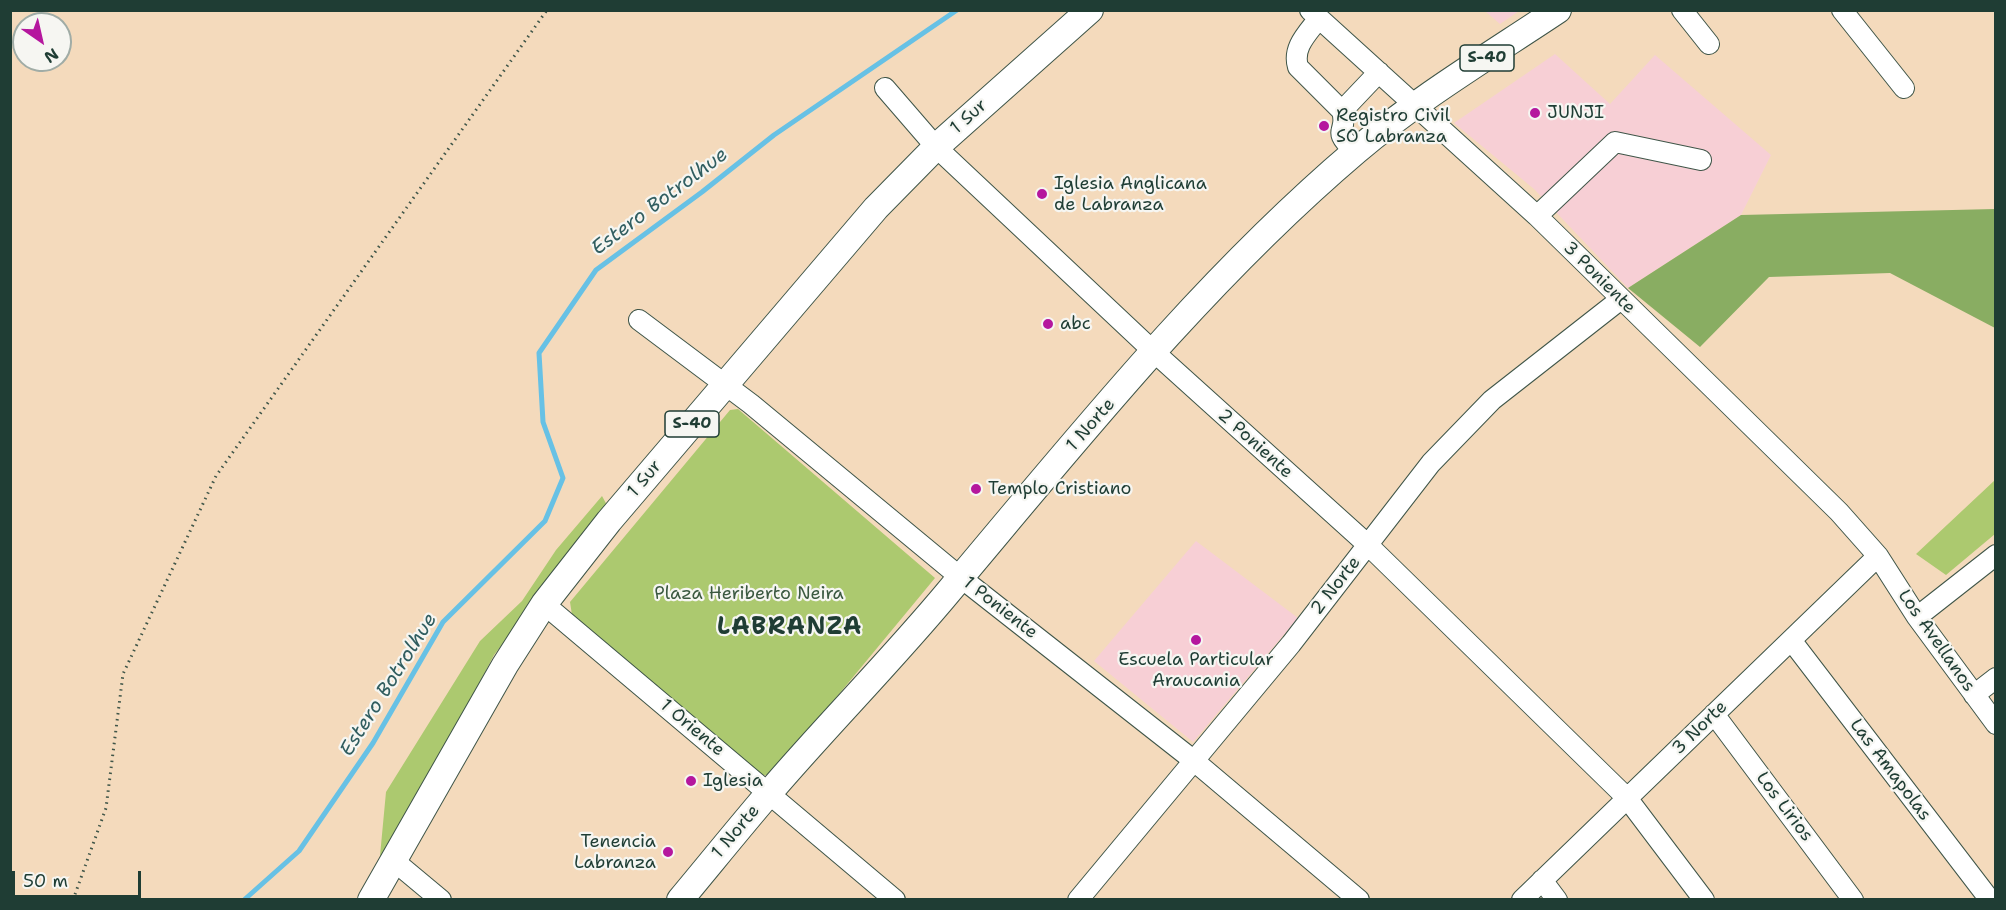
<!DOCTYPE html>
<html>
<head>
<meta charset="utf-8">
<style>
  body { margin:0 }
  #map { position:relative; width:2006px; height:910px; overflow:hidden; background:#f4dabc; font-family:"Shantell Sans",sans-serif }
  canvas { display:block }
  .frame { position:absolute; inset:0; border:12px solid #1f3d34; pointer-events:none }
  .north { position:absolute; left:12px; top:12px; width:60px; height:60px; box-sizing:border-box; background:#f6f6f2; border:2px solid #a0aca6; border-radius:50%; rotate:146deg; font-size:16px; font-weight:700; line-height:24px; text-align:center; color:#1f3d34 }
  .north::after { content:''; display:block; margin:auto; width:21px; height:27px; background:#b5179e; clip-path:polygon(50% 0,100% 100%,50% 72%,0 100%) }
  .scale { position:absolute; left:12px; top:871px; width:129px; height:27px; box-sizing:border-box; border:3px solid #1f3d34; border-top:0; padding-left:8px; font-size:18px; line-height:21px; white-space:nowrap; color:#1f3d34; -webkit-text-stroke:4px #f6f6f2; paint-order:stroke }
</style>
</head>
<body>
<div id="map">
<canvas width="2006" height="910"></canvas>
<div class="frame"></div>
<div class="north">N</div>
<div class="scale">50 m</div>
</div>
<script>
const ctx = document.querySelector('canvas').getContext('2d');
ctx.lineJoin = 'round';
function fillPath(path, color) { ctx.fillStyle = color; ctx.fill(path, 'evenodd'); }
function trace(path, color, width, dash) { ctx.strokeStyle = color; ctx.lineWidth = width; ctx.lineCap = dash ? 'butt' : 'round'; ctx.setLineDash(dash || []); ctx.stroke(path); }
function drawText(font, color, halo, rows, align = 'center') {
  ctx.font = font + ' "Shantell Sans",sans-serif'; ctx.lineWidth = 4.5; ctx.setLineDash([]); ctx.textBaseline = 'middle'; ctx.strokeStyle = halo; ctx.fillStyle = color; for (const [text, x, y, turn = 0] of rows) {
    ctx.save(); ctx.translate(x, y); ctx.rotate((+turn || 0) * Math.PI / 180); ctx.textAlign = isNaN(turn) ? turn : align; if (halo) ctx.strokeText(text, 0, 0); ctx.fillText(text, 0, 0); ctx.restore();
  }
}
fillPath(new Path2D(`
  M1485,11H1519L1500,24Z
  M1555,54L1610,104L1655,55L1771,155L1741,215L1628,288L1534,189L1454,123Z
  M1196,541L1298,618L1193,742L1094,661Z`), '#f7cfd5');
fillPath(new Path2D(`
  M738,409L935,578L772,775H757L572,615L570,602L730,410Z
  M1995,480V534L1946,575L1916,554Z
  M602,496L608,507L494,655L378,877L386,792L480,641L522,601L556,550Z`), '#acc96f');
fillPath(new Path2D(`
  M1995,209V328L1890,273L1769,277L1700,347L1628,288L1741,215Z`), '#89ad62');
trace(new Path2D(`
  M244,900L299,851L373,743L443,622L545,521L563,478L543,422L539,353L596,270L702,192L774,135L957,10`), '#67c1e5', 5);
const minor = new Path2D(`
  M1310,10L1537,216L1839,512L1878,556L1917,617L1996,724
  M1682,10L1709,44
  M1842,10L1904,88
  M1319,18C1308,33 1292,47 1298,67L1342,111C1349,134 1329,127 1355,152
  M885,88L936,147L1153,351L1368,545L1627,798L1704,900
  M1342,111L1379,72
  M1537,216L1615,142L1701,160
  M639,320L751,404L960,577L1193,760L1359,900
  M544,604L895,900
  M1917,617L1996,555
  M1791,640L1990,900
  M1974,695L1996,678
  M1714,714L1853,900
  M393,860L441,900
  M1542,880L1557,900
  M1078,900L1291,644L1431,463L1492,400L1621,299
  M1522,900L1878,556`);
const major = new Path2D(`
  M371,900L505,665L544,604L609,521L876,208L936,147L1090,10
  M680,900C710,864 739,828 769,793C828,724 892,660 950,590C1078,438 1204,280 1356,151C1419,98 1489,56 1558,10`);
trace(minor, '#3f5548', 22);
trace(major, '#3f5548', 28);
trace(new Path2D(`
  M73,900L106,808L123,674L216,476L547,10`), '#3f5548', 3, [1.5, 4.5]);
trace(minor, '#fff', 20);
trace(major, '#fff', 26);
for (const [x, y, r, color] of [
  [1535,113,6,"#b5179e"],
  [1324,126,6,"#b5179e"],
  [1042,194,6,"#b5179e"],
  [1048,324,6,"#b5179e"],
  [976,489,6,"#b5179e"],
  [1196,640,6,"#b5179e"],
  [691,781,6,"#b5179e"],
  [668,852,6,"#b5179e"]
]) { const dot = new Path2D(); dot.arc(x, y, r, 0, 2 * Math.PI); ctx.fillStyle = color; ctx.fill(dot); trace(dot, '#f6f6f2', 2); }
for (const [x, y, w] of [
  [1487,58,54],
  [692,424,54]
]) { const box = new Path2D(); box.roundRect(x - w / 2, y - 13, w, 26, 4.5); ctx.fillStyle = '#f6f6f2'; ctx.fill(box); trace(box, '#1f3d34', 1.5); }
drawText('bold 16px', '#1f3d34', null, [
  ["S-40",1487,58],
  ["S-40",692,424]
]);
drawText('18px', '#1f3d34', '#f6f6f2', [
  ["JUNJI",1547,113],
  ["Registro Civil",1336,116],
  ["SO Labranza",1336,137],
  ["Iglesia Anglicana",1054,184],
  ["de Labranza",1054,205],
  ["abc",1060,324],
  ["Templo Cristiano",988,489],
  ["Escuela Particular",1196,660,"center"],
  ["Araucania",1196,681,"center"],
  ["Iglesia",703,781],
  ["Tenencia",656,842,"right"],
  ["Labranza",656,863,"right"]
], 'left');
drawText('18px', '#1f3d34', '#f6f6f2', [
  ["1 Sur",969,117,-42],
  ["3 Poniente",1599,278,45],
  ["1 Norte",1091,425,-49],
  ["2 Poniente",1255,444,42],
  ["1 Sur",645,479,-50],
  ["2 Norte",1336,586,-52],
  ["1 Poniente",1000,608,38],
  ["Los Avellanos",1936,641,55],
  ["1 Oriente",692,728,40],
  ["3 Norte",1700,728,-44],
  ["Las Amapolas",1890,770,53],
  ["Los Lirios",1784,807,53],
  ["1 Norte",736,832,-50]
]);
drawText('18px', '#3b5940', '#f6f6f2', [
  ["Plaza Heriberto Neira",749,594]
]);
drawText('italic 20px', '#315e60', '#f6f6f2', [
  ["Estero Botrolhue",660,202,-37],
  ["Estero Botrolhue",389,685,-58]
]);
ctx.letterSpacing = '1.5px';
drawText('bold 24px', '#1f3d34', '#f6f6f2', [
  ["LABRANZA",790,628]
]);
ctx.letterSpacing = '0px';
</script>
</body>
</html>
